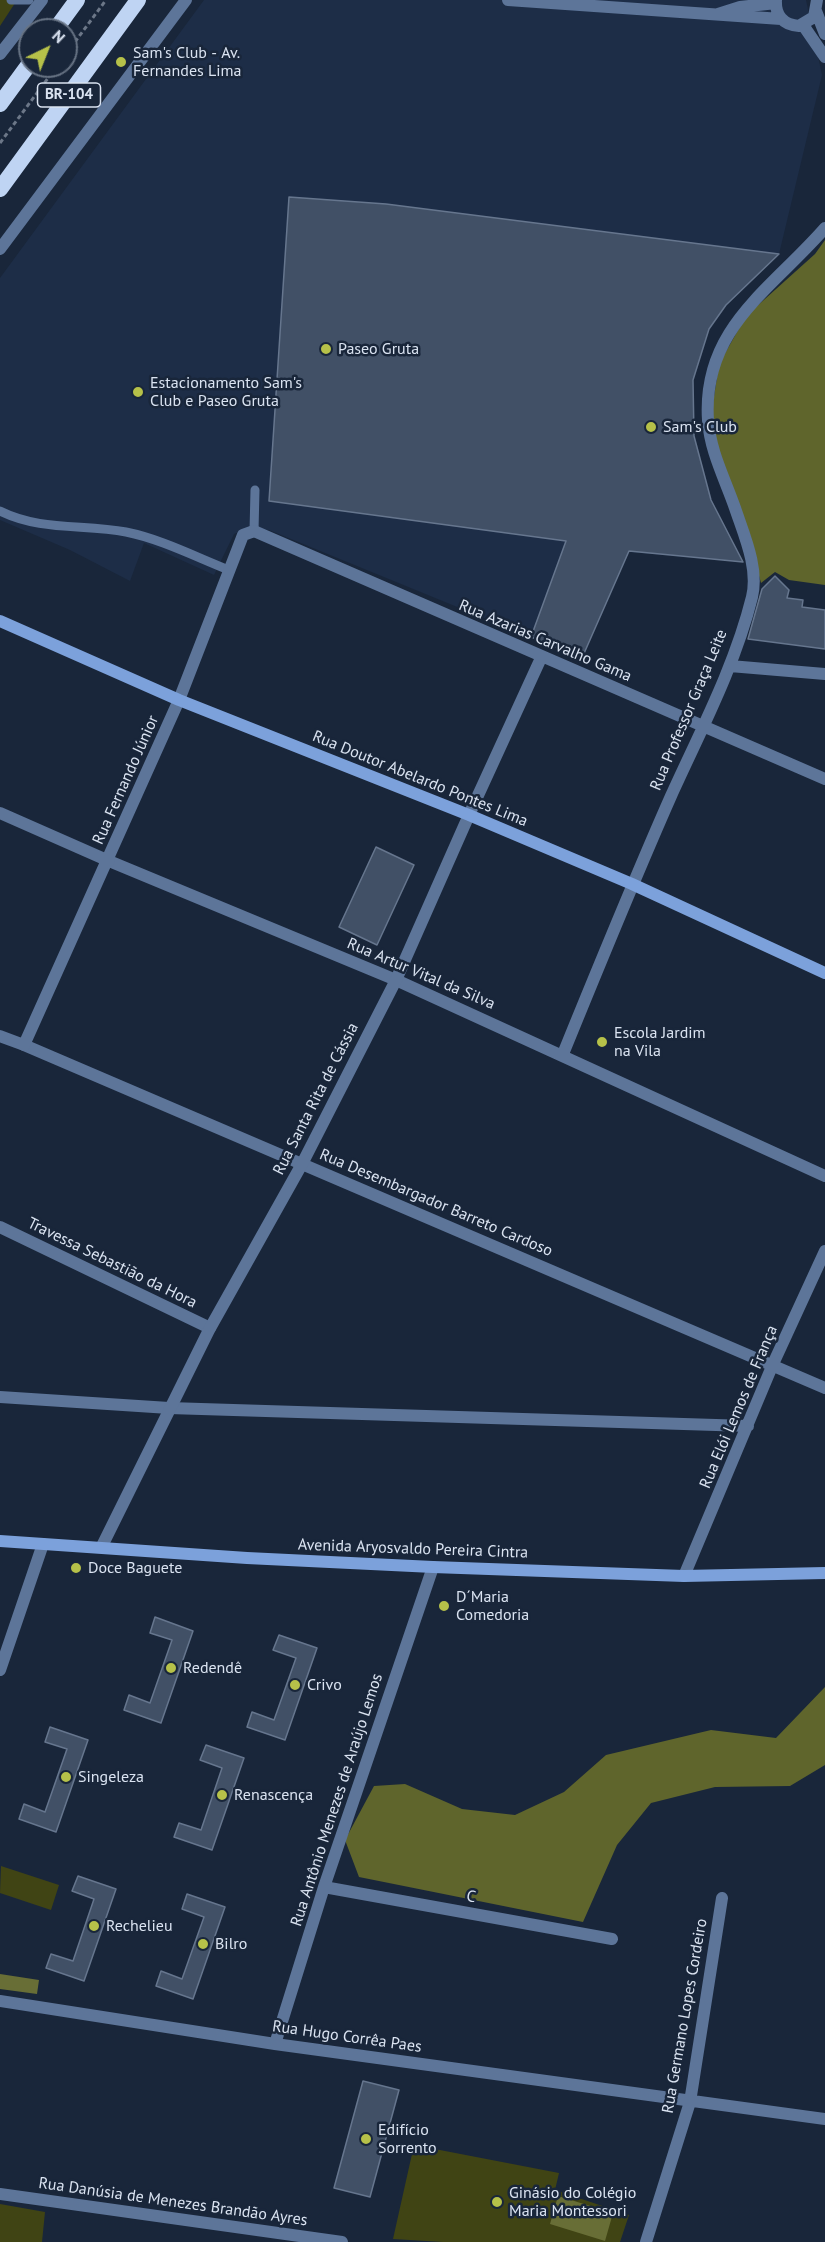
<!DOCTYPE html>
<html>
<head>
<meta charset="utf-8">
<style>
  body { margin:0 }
  #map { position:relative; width:825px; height:2242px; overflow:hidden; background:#19263a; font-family:"PT Sans",sans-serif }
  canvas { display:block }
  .north { position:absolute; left:18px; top:18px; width:60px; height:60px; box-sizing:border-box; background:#19263a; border:2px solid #667283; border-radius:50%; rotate:43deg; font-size:16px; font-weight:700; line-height:24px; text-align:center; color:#dae3f1 }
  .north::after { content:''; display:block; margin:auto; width:21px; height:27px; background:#b6c149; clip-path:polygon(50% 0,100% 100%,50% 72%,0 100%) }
</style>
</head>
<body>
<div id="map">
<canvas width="825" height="2242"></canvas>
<div class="north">N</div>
</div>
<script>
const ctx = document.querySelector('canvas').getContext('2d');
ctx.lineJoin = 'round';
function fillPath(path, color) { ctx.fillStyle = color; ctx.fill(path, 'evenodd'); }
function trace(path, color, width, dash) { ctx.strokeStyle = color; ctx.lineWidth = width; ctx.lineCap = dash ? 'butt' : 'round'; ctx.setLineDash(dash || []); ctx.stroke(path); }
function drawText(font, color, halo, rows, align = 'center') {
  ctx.font = font + ' "PT Sans",sans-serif'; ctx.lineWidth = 5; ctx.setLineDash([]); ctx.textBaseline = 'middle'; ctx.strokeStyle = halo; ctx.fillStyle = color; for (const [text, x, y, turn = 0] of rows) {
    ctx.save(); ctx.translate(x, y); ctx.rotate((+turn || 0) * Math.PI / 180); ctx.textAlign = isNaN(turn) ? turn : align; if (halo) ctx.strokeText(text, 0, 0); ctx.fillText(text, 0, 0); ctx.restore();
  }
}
fillPath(new Path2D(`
  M204,0H806L822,75L779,254L726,305L709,329L693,380L694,436L711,500L743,562L629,552L582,658L269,530L247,529L234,534L214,575L144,543L130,581L70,550L0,520V278Z`), '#1d2d47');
fillPath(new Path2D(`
  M0,0H17L0,26Z
  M1,1866L59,1885L51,1910L0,1893Z
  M414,2145L559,2173L555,2190L629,2215L620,2242H443L393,2239Z
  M0,2204L45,2212L42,2242H0Z`), '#404414');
fillPath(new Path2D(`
  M825,240V585L789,580L775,572L761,583L749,538L724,473L711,416L719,364L746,316L815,254Z
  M825,1687V1765L790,1786L715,1787L651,1803L617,1845L583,1922L359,1877L345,1840L374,1786L405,1784L462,1809L515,1815L564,1792L606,1755L711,1730L776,1738Z`), '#5f652c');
fillPath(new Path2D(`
  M0,1974L39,1980L37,1994L0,1989Z
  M558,2196L613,2213L605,2241L550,2224Z`), '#686e36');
const building = new Path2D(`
  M289,197L386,204L779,254L726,305L709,329L693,380L694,436L711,500L743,562L629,551L582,658L531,637L566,541L269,501Z
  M775,576L789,590L787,598L803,600L802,607L825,610V649L748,639L762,589Z
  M376,847L414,865L377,945L339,927Z
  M155,1617L193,1631L161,1723L124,1710L129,1695L150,1703L172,1640L150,1633Z
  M279,1635L317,1648L285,1740L247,1727L252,1712L274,1720L296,1658L273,1650Z
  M50,1727L88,1740L56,1832L19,1819L24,1804L45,1812L67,1749L45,1742Z
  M206,1745L244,1758L212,1850L174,1837L179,1823L201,1830L222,1768L200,1760Z
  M78,1876L116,1889L84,1981L46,1968L51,1954L73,1961L94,1899L72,1891Z
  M187,1894L225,1907L193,1999L156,1986L161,1971L182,1979L204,1917L182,1909Z
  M363,2081L399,2090L370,2197L334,2188Z`);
fillPath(building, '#415066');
trace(building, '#66768e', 1.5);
trace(new Path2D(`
  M66,54L106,0
  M0,143L57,66`), '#6c7788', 3, [4.5, 3]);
trace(new Path2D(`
  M11,0H29
  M0,511C40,531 83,524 126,532C161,539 196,557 229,570
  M254,531L255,490`), '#5d7599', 9);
trace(new Path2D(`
  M508,0L781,19
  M776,0C775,15 783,25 799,26L814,17L817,0
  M816,11L825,34
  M718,14L740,7L776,3
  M803,25L825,57
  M0,54L42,0
  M0,249L186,0
  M730,666L825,674
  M179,700L238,548L243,535L254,531L825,779
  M469,815L541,658
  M109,861L396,980L825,1176
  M24,1045L825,1388
  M563,1054C598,968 633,882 671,796C700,732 735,666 752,597C759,568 744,535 735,508C725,479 710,451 708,420C702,328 771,290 825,228
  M0,1227L210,1328
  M0,1397L169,1408L748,1426
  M684,1576L773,1364L825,1251
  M324,1887L612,1939
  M0,2001L275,2044L825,2119
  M275,2044L324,1887L433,1567
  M0,2194L342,2242
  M646,2242L690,2102L722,1898`), '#5d7599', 12);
trace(new Path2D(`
  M0,813L109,861
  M0,1036L24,1045L179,700
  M102,1546L209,1330L302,1164L396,980L469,815
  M0,1670L43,1544`), '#5d7599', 12);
trace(new Path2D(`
  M0,621L179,700L469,815L632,884L825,973
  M0,1541L247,1558L433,1567L684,1576L825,1573`), '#7ca1db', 12);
trace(new Path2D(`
  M55,30L77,0
  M0,104L30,63
  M0,189L138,0`), '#bfd4f3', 16);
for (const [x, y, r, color] of [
  [121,62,6,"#b6c149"],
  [326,349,6,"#b6c149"],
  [138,392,6,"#b6c149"],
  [651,427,6,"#b6c149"],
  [602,1042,6,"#b6c149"],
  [76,1568,6,"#b6c149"],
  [444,1606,6,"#b6c149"],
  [171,1668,6,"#b6c149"],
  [295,1685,6,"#b6c149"],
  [66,1777,6,"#b6c149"],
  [222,1795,6,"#b6c149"],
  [94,1926,6,"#b6c149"],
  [203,1944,6,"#b6c149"],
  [366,2139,6,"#b6c149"],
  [497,2202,6,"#b6c149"]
]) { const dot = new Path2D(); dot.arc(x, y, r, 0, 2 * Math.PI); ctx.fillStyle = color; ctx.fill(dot); trace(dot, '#19263a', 2); }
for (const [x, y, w] of [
  [69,95,63]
]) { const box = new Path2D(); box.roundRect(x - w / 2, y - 12, w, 24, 4.5); ctx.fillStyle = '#19263a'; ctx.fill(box); trace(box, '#dae3f1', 1.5); }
drawText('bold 15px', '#dae3f1', null, [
  ["BR-104",69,95]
]);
drawText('16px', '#dae3f1', '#19263a', [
  ["Sam's Club - Av.",133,53],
  ["Fernandes Lima",133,71],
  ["Paseo Gruta",338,349],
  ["Estacionamento Sam's",150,383],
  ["Club e Paseo Gruta",150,401],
  ["Sam's Club",663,427],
  ["Escola Jardim",614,1033],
  ["na Vila",614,1051],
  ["Doce Baguete",88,1568],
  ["D´Maria",456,1597],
  ["Comedoria",456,1615],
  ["Redendê",183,1668],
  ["Crivo",307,1685],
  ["Singeleza",78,1777],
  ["Renascença",234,1795],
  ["Rechelieu",106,1926],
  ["Bilro",215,1944],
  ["Edifício",378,2130],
  ["Sorrento",378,2148],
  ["Ginásio do Colégio",509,2193],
  ["Maria Montessori",509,2211]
], 'left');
drawText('16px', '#dae3f1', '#19263a', [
  ["Rua Azarias Carvalho Gama",545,641,23],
  ["Rua Professor Graça Leite",689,710,-67],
  ["Rua Doutor Abelardo Pontes Lima",420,779,22],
  ["Rua Fernando Júnior",126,780,-66],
  ["Rua Artur Vital da Silva",421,974,23],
  ["Rua Santa Rita de Cássia",316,1099,-63],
  ["Rua Desembargador Barreto Cardoso",436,1203,23],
  ["Travessa Sebastião da Hora",112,1263,26],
  ["Rua Elói Lemos de França",739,1407,-67],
  ["Avenida Aryosvaldo Pereira Cintra",413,1549,2],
  ["Rua Antônio Menezes de Araújo Lemos",337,1800,-72],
  ["C",471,1897,10],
  ["Rua Germano Lopes Cordeiro",685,2016,-80],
  ["Rua Hugo Corrêa Paes",347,2037,8],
  ["Rua Danúsia de Menezes Brandão Ayres",173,2202,8]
]);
</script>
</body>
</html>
